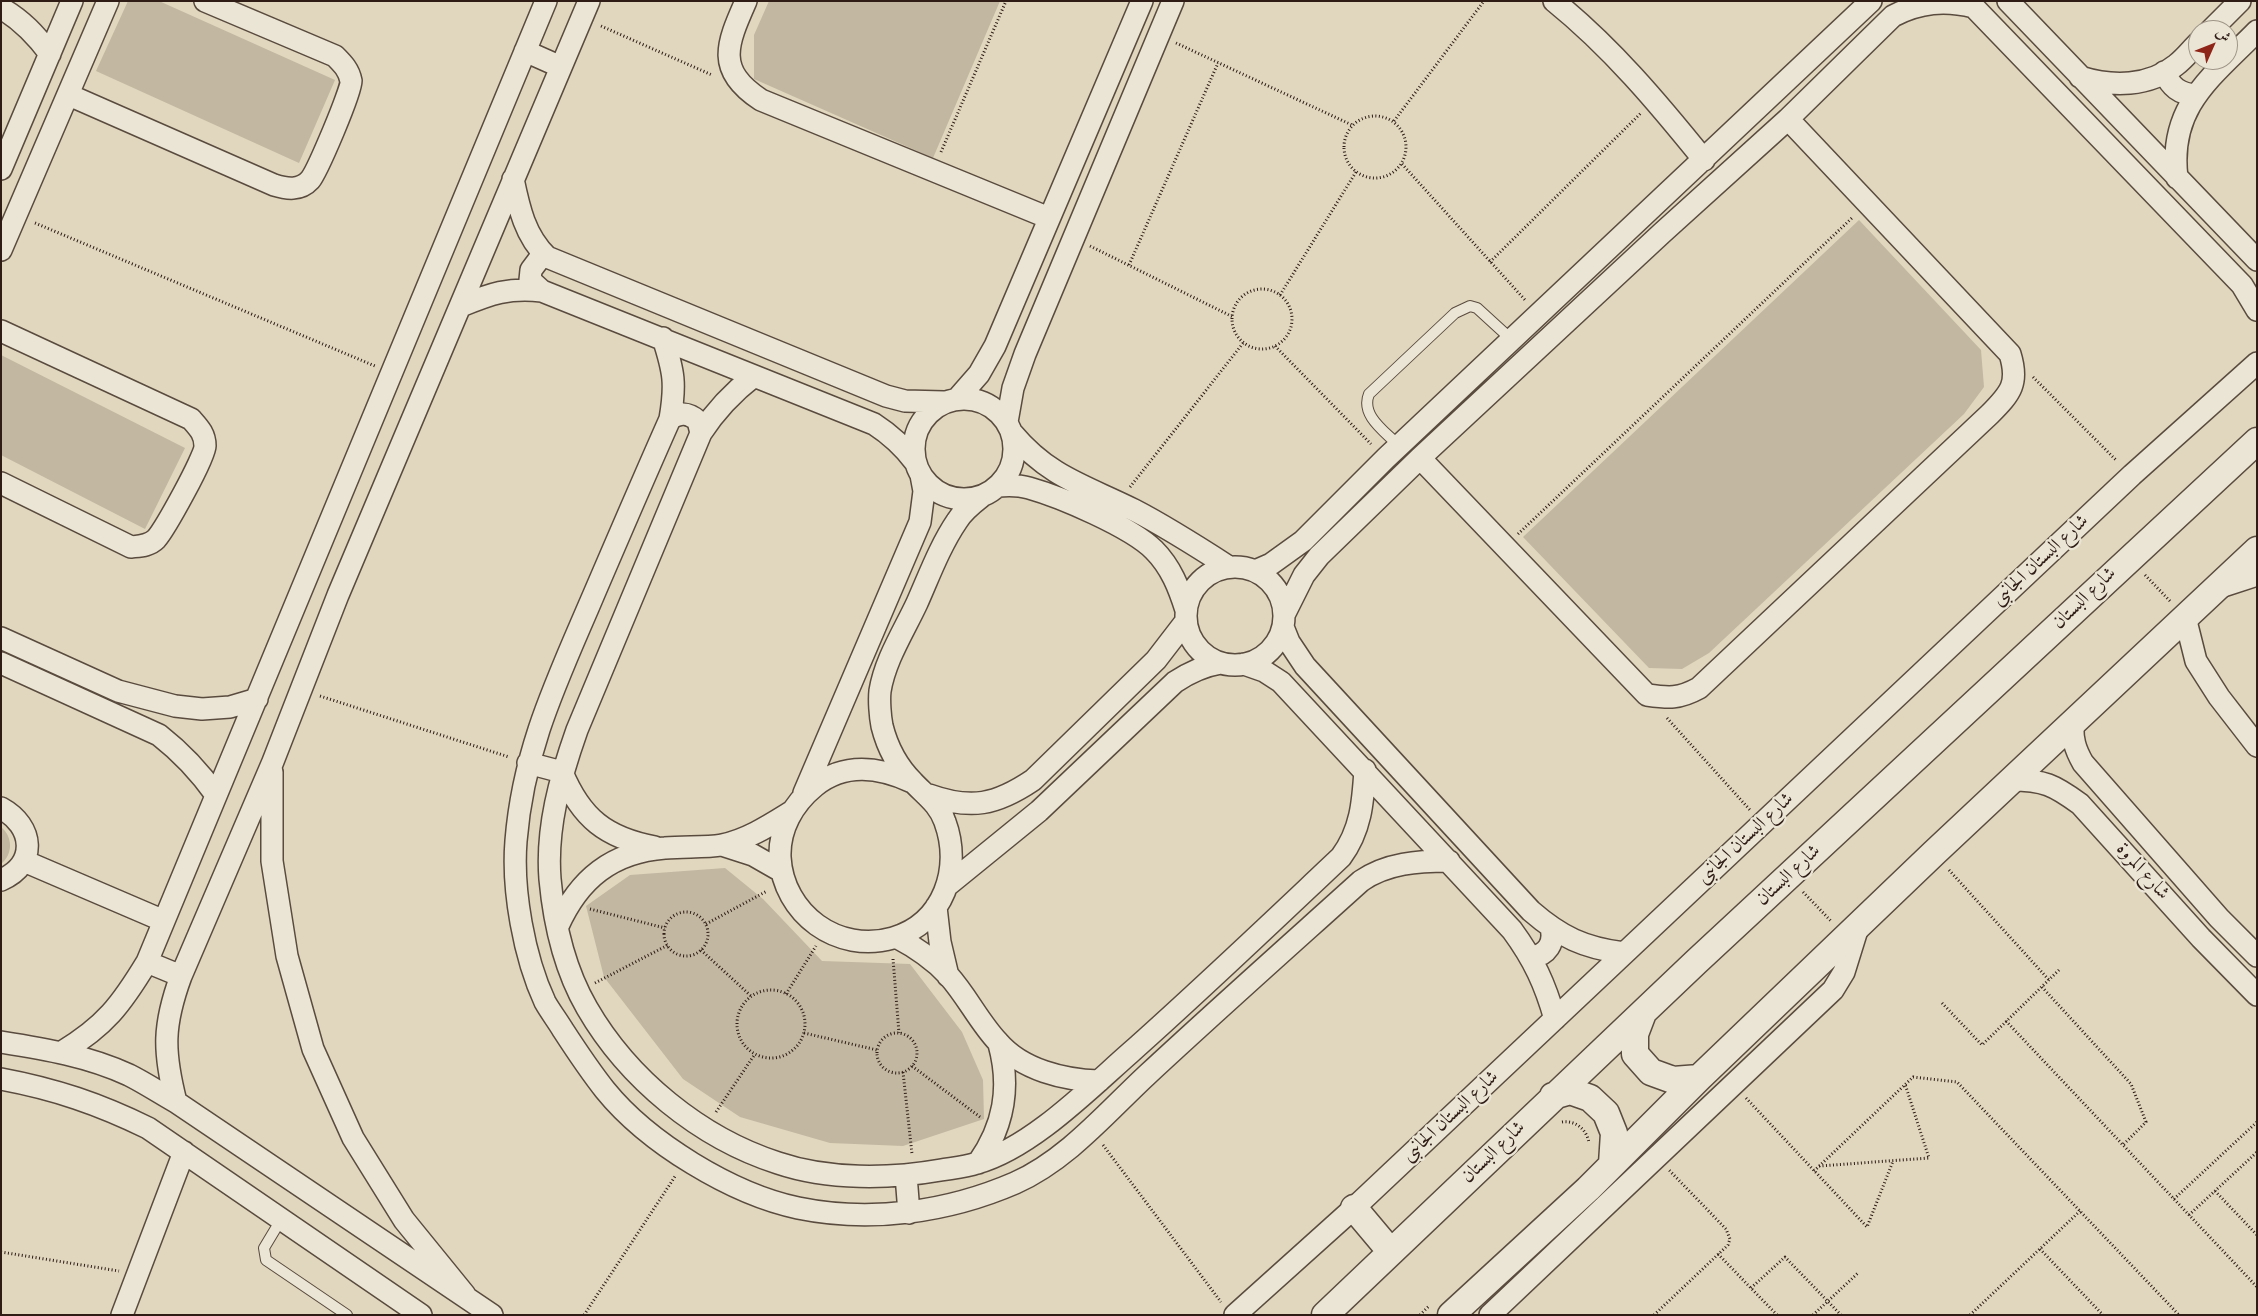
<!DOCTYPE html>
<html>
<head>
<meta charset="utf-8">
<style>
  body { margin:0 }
  #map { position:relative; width:2258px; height:1316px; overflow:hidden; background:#e0d7be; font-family:"IM FELL English",Amiri,serif }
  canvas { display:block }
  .frame { position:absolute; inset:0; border:2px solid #2e1c15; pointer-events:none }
  .north { position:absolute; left:2188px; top:20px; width:50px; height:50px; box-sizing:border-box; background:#ebe5d5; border:1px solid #9f9588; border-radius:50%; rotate:46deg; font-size:14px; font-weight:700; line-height:20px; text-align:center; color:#2e1c15 }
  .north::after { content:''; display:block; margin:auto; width:18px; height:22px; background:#8f2418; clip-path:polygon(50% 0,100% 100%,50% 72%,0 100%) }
</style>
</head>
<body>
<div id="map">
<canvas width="2258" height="1316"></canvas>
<div class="frame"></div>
<div class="north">ش</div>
</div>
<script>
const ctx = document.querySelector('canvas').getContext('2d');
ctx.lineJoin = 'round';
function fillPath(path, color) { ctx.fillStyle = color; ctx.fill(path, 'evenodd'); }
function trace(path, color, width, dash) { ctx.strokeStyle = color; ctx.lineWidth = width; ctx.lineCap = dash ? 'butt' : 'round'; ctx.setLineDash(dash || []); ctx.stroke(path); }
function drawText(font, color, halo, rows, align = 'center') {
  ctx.font = font + ' "IM FELL English",Amiri,serif'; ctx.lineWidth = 4.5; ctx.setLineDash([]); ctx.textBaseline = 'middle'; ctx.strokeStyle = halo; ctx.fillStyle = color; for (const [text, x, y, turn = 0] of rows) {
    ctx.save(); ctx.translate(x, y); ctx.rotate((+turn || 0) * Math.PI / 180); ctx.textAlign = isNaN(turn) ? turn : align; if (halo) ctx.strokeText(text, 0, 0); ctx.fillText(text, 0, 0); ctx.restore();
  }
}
fillPath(new Path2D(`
  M128,1H159L335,80L299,163L96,71Z
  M769,1H1000L933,158L754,79V35Z
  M1859,220L1981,350L1984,387L1964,414L1709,653L1682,669L1649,668L1523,537Z
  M1,355L185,448L145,529L1,455Z
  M1,827C13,837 13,854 1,864Z
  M725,868L763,899L822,961L910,964L962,1032L983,1080L984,1119L903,1146L830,1143L740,1117L683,1079L604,977L586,906L630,875Z`), '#c2b7a1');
const service = new Path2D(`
  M1399,446C1386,432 1360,416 1369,394L1455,313L1470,306L1477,308L1512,340
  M282,1218L264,1248L266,1260L347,1315`);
const minor = new Path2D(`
  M746,1C727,44 715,70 761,100L1049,218
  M1554,1C1611,47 1658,103 1704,160
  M1968,1L2242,285L2257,310
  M2008,1L2257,260
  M1,8C22,20 36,35 50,54
  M2211,30L2240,1
  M525,51L561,67
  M2164,72C2171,87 2179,94 2196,95
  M2080,77C2112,87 2149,87 2176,65C2184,59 2191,50 2198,43
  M69,95L274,185C287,189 300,191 310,180C317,172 352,90 351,81C349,70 343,64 335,56L205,1
  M1,169L72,1
  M2177,178C2168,106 2212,77 2257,31
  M513,179C519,208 525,236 547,257L886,396L905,401L944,402
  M1,250L108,1
  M542,291L530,280L531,270L540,258L547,257
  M461,306C490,294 509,287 542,291L874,424C891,435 903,446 915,462
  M1,331L191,419C199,428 205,434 205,446C205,457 165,529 156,539C149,546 140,546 131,547L1,483
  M663,338C674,372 676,384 670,419C642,482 615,545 588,608C554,687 523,753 516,841C512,890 524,957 545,1002C550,1011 557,1020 563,1030C576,1050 590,1071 605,1090C648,1143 732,1194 798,1208C871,1223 948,1212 1015,1183C1067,1160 1107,1112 1148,1074C1218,1009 1290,945 1361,881C1387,863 1418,861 1449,861
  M754,376C732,393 716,410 701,433L577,730C560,778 546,828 550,879C554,923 565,970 587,1008C628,1079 700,1138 778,1163C828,1180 890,1179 941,1170C953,1168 966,1167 977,1163C1031,1148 1089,1089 1130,1053C1202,989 1271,923 1341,857C1361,830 1363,802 1365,770
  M958,398L979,374L995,346L1142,1
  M914 449a50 50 0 1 1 100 0a50 50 0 1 1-100 0Z
  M670,419C680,412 689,413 698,421L701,433
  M1007,422L1013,388L1025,354L1173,1
  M1013,434C1049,477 1086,486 1134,510C1167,527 1198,547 1229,567
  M1420,458L1647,695C1669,698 1679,699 1699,688L1990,414C2011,393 2019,383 2010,354L1788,119
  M998,486C1009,485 1019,485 1029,488C1061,497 1131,527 1154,550C1171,567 1179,588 1186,610
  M1186 616a49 49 0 1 1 98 0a49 49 0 1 1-98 0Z
  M1255,571L1271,564L1303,541L1386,458L1871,1
  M2217,588L2257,575
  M1284,615L1304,575L1319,556L1420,458L1662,233L1788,119L1893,16C1920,2 1945,0 1974,7
  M2185,617L2196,661L2219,697L2257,746
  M1283,627L1289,642L1305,666L1531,911C1561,937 1584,948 1624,953
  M1,638L118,691L175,706L202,709L230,707L257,699
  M1,663L159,735C182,753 199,771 216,795
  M1244,664L1264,671L1281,682L1512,930C1534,960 1545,984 1555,1019
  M2073,722C2072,739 2075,749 2083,763L2219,918L2257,956
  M528,763L562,772C581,818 606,838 655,847
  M272,772V861L287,956L313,1049L353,1138L404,1220L465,1295
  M2011,780C2044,780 2054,785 2080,804L2201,938L2257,995
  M912,782C879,767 845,762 815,786C793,804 779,829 780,857C783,914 838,954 893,938C944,923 962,868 945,822C939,804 925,795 913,782C898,767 887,746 882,726C880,716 879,700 880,691C885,660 904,631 917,603C929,576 940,546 957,521C963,511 972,504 981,497
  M804,793L920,522L924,491L921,475
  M929,795C971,810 996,805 1033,780L1156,660L1186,621
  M1,808C34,826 38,864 1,880
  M722,845L753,855L781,871
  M24,861L164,921
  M948,885L1039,811L1175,682C1190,672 1203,666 1221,663
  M936,907L940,942L948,976
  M558,926C579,879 612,852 665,848C684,846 704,848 722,845C747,840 770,825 791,812
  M896,937C915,947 933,959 948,975C967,996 979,1022 998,1042C1022,1070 1064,1080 1099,1081
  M1532,957C1547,955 1555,943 1551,928
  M147,962L181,976
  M1,1042C45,1049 88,1056 129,1075C145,1083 160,1093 176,1102L492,1315
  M62,1052C105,1026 121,1005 147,962L546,1
  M1,1079C55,1089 99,1104 148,1128L421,1315
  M176,1102C163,1051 163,1025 181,976L272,764L338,595L589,1
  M978,1163C1004,1126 1011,1088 999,1044
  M906,1175L909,1213
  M122,1315L184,1152
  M1235,1315L1354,1208L2132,475L2257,363
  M1490,1315L1833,990L1844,972L1858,927`);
const tertiary = new Path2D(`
  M1643,1013L1635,1034V1054L1651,1072L1673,1080L1699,1078
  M1553,1096L1570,1091L1590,1098L1606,1113L1614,1133L1612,1164
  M1354,1208L1391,1252
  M1325,1315L1696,962L2257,441
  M1451,1315L1588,1189L1699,1078L1934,853L2257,550`);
trace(service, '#5a4b3f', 12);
trace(minor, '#5a4b3f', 24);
trace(tertiary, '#5a4b3f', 29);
trace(new Path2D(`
  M601,26L712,75
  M1176,43L1352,125
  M1344 147a31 31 0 1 1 62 0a31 31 0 1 1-62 0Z
  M1394,121L1484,1
  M941,152L1006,1
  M1402,164L1526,301
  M35,223L375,366
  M1090,246L1233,317
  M1490,262L1641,113
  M1129,265L1218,63
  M1232 319a30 30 0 1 1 60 0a30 30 0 1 1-60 0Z
  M1280,295L1356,172
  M1275,346L1371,444
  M2033,377L2117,461
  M1130,487L1244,342
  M1518,534L1853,217
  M2145,575L2170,601
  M320,696L509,757
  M1667,718L1750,810
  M1949,870L2049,980
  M1803,892L1831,921
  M590,909L665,928
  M664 934a22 22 0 1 1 44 0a22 22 0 1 1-44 0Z
  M706,924L767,891
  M701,950L752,997
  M893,959L899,1033
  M595,983L668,945
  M2042,987L2131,1084L2146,1122L2123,1145
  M737 1024a34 34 0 1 1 68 0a34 34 0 1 1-68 0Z
  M786,994L816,946
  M1942,1003L1982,1045L2060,969
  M2006,1021L2257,1287
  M877 1053a20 20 0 1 1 40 0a20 20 0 1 1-40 0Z
  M804,1033L877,1050
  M912,1066L980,1117
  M903,1072L912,1154
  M1746,1098L1867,1227L1893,1161
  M716,1112L755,1054
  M1562,1122C1576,1120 1587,1130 1589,1143
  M1103,1145L1221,1302
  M1819,1166L1929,1158L1905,1084
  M1814,1171L1913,1077L1957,1082L2179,1315
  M2215,1191L2257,1235
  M2174,1199L2257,1122
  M2189,1215L2257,1152
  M2040,1249L2103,1315
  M1,1252L119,1271
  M1718,1254L1777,1315
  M1751,1288L1785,1257L1841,1315
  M584,1315L676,1175
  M1420,1315L1429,1306
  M1654,1315L1728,1245L1730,1239L1726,1229L1669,1170
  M1813,1315L1858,1273
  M1970,1315L2080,1211`), '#2e1c15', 3, [1, 2.5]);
trace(service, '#ebe5d5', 10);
trace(minor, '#ebe5d5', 21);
trace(tertiary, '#ebe5d5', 26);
drawText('19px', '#2e1c15', '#ebe5d5', [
  ["شارع البستان الجانبى",2041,561,-43],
  ["شارع البستان",2085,599,-44],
  ["شارع البستان الجانبى",1746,839,-43],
  ["شارع المروة",2142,872,48],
  ["شارع البستان",1789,876,-43],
  ["شارع البستان الجانبى",1451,1117,-43],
  ["شارع البستان",1494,1153,-44]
]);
</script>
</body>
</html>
